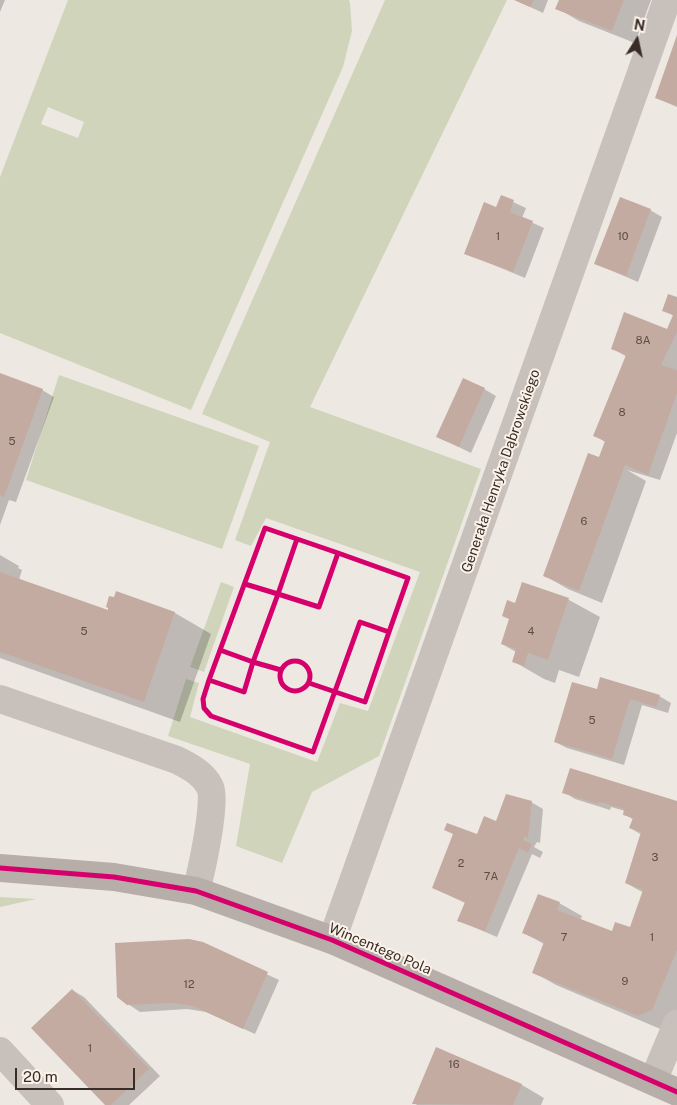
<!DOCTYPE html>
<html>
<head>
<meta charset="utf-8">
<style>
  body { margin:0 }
  #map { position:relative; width:677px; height:1105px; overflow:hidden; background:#eee8e2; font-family:"Public Sans",sans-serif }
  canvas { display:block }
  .north { position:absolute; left:612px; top:15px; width:50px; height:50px; -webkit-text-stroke:4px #fbf2e9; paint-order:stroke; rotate:10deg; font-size:14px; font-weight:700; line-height:20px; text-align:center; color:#392d28 }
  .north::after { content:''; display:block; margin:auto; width:18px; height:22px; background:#392d28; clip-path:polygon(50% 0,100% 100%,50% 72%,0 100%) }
  .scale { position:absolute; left:15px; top:1068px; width:120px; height:22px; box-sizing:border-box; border:2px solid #392d28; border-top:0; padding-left:6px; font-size:15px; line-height:18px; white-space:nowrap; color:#392d28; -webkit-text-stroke:4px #fbf2e9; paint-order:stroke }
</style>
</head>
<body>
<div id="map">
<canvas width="677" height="1105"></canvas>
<div class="north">N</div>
<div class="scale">20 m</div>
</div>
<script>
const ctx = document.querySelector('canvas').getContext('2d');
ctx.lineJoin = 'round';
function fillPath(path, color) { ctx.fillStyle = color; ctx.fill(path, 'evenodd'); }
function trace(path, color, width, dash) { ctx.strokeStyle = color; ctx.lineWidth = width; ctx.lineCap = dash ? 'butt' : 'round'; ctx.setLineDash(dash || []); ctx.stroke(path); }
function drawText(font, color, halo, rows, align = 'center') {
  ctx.font = font + ' "Public Sans",sans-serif'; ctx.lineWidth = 4; ctx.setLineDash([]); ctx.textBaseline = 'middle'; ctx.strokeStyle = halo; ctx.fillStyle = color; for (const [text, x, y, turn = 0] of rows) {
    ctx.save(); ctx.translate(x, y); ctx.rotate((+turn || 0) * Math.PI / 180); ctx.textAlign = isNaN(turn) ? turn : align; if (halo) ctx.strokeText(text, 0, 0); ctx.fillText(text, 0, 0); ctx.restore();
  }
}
fillPath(new Path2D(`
  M68,0H349L350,3L352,31L343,67L191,410L0,333V177ZM48,107L84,122L78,138L41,124Z
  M385,0H507L310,407L481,469L379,756L312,792L282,863L236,846L250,764L168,736L186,679L199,683L190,717L317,762L340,703L368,711L420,572L266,518L251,546L235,540L270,442L202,414Z
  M59,375L259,446L222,549L26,480Z
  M221,582L234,587L204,672L190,667Z
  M0,897L36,899L0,907Z`), '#d0d4bb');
fillPath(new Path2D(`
  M0,0H5L0,12Z
  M515,0H548L543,13Z
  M560,0H651L635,43L579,21L557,8Z
  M677,39V107L656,98Z
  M502,197L526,208L522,218L544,228L525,278L465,253L497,208Z
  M650,210L662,217L638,282L596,264Z
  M677,298V433L660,480L627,470L646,481L602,603L568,589L545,576L605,461V442L594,435L627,357L612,348L672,332L674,316L664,310Z
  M0,375L42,390L54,397L16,502L9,500L0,525Z
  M484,389L496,396L471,453L438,437Z
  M0,555L19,566L18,568L22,570L19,580L108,612L117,593L175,613L211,634L180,722L0,658Z
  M523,584L569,600L600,617L579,677L559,670L555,683L544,679L513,661L516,652L502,644Z
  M597,691L659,696L671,703L668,713L642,705L624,765L567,748L555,742Z
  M564,792L677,802V1030L670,1033L556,985L533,972L544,944L524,933L559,903L582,916L580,921L612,933L631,929L644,893L626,883L642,835L630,828L634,820L624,814L625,811L611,807L610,810L575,799Z
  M531,802L543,809L540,843L537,842L534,847L543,852L540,858L532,854L497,937L459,921L465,903L433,888L478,836Z
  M202,944L279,980L255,1034L206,1012L187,1009L140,1012L128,1004Z
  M72,990L84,997L160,1076L129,1105H106Z
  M437,1049L522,1085L544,1098L541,1105H417L414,1103Z`), '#0003');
fillPath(new Path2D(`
  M514,0H534L530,7Z
  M559,0H624L612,31L555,9Z
  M677,35V106L655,98Z
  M501,195L514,200L510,212L533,221L513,272L464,254L484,202L496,207Z
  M620,197L651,209L626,276L594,264Z
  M668,294L677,297V332L661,365L677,370V393L648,475L625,465L579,591L543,576L588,453L599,457L605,441L593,436L626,355L611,349L624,312L667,329L673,315L662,311Z
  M0,373L43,389L4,497L0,495Z
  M463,378L485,388L459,447L436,437Z
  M0,572L108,610V608L106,607L109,596L114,597L116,591L175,612L144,702L0,652Z
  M522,582L569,598L548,660L528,653L524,666L512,662L516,649L501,644L509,619L502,616L507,600L515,603Z
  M600,677L660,695L656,707L630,699L612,759L554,742L572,682L597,689Z
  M570,768L677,801V950L652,1010L638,1016L532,973L544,942L522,933L538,894L560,902L557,910L612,931L615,922L630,927L643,890L625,883L641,832L629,828L633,818L623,815L624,809L599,802L598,804L562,793Z
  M506,794L532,801L528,838L525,836L523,840L532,844L528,853L519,848L485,931L457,921L465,902L432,888L453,834L444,830L447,823L477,834L484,816L496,821Z
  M189,939L203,942L268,972L243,1029L193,1006L174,1003L127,1005L117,997L115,943Z
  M72,989L149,1069L111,1105H105L31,1028Z
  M436,1047L522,1084L513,1105L412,1104Z`), '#c3aba2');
trace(new Path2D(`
  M0,699L177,760C190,767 203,773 210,787C217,801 201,873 196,891
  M332,940L667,0
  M0,1051L50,1105
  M653,1081L677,1024`), '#c8c0ba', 28);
trace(new Path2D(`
  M0,868L114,877L196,891L332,940L677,1092`), '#b7aea9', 28);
trace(new Path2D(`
  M245,584L278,594L297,539
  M280 676a15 15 0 1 1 30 0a15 15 0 1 1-30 0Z
  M281,670L253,662L278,594L319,607L338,553L408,578L389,632
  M209,680L244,692L253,662L220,650
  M309,683L365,702L389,632L360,622L313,752L211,716L204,708L203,699L209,680L265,528L338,553
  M0,868L114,877L196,891L332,940L677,1092`), '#d6006c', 5);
drawText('11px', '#5c4c46', null, [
  ["1",498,237],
  ["10",623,237],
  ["8A",643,341],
  ["8",622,413],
  ["5",12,442],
  ["6",584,522],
  ["5",84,632],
  ["4",531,632],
  ["5",592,721],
  ["3",655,858],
  ["2",461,864],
  ["7A",491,877],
  ["7",564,938],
  ["1",652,938],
  ["9",625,982],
  ["12",189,985],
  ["1",90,1049],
  ["16",454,1065]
]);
drawText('14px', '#392d28', '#fbf2e9', [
  ["Generała Henryka Dąbrowskiego",501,471,-71],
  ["Wincentego Pola",380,949,23]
]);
</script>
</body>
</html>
